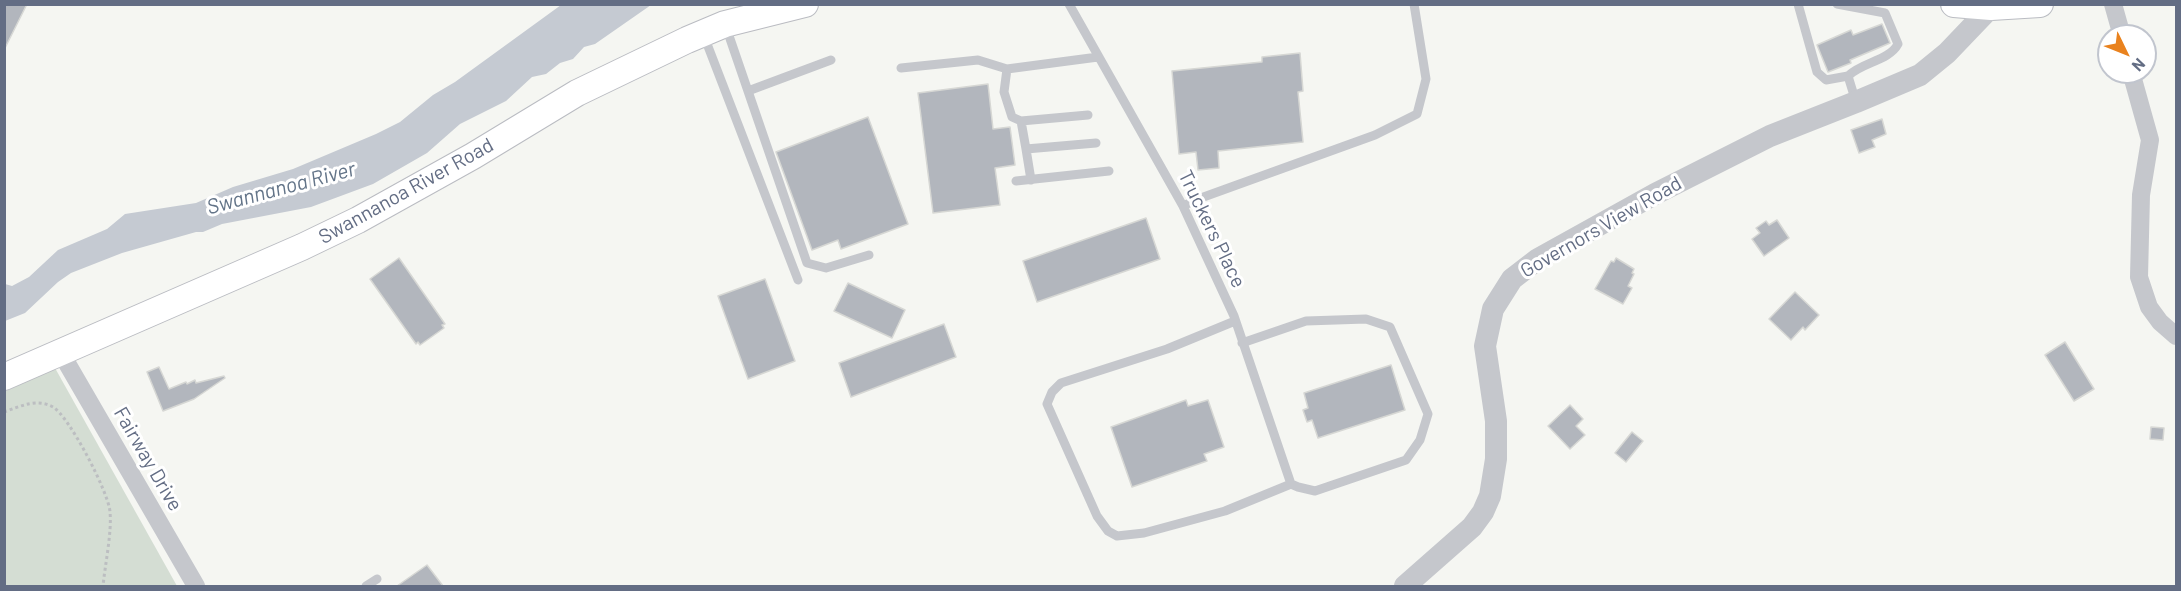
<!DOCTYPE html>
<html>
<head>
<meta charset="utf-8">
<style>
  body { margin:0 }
  #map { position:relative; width:2181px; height:591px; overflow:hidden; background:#f5f6f2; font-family:Barlow,sans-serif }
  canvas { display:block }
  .frame { position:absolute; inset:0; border:6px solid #636d84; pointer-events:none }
  .north { position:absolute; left:2097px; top:24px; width:60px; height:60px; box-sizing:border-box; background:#fff; border:2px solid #c1c5ce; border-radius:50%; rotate:133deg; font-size:16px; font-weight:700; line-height:24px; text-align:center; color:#636d84 }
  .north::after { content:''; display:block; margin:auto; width:21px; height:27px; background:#e9821e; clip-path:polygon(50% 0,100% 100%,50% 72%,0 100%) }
</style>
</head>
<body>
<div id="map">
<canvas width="2181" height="591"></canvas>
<div class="frame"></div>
<div class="north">N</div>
</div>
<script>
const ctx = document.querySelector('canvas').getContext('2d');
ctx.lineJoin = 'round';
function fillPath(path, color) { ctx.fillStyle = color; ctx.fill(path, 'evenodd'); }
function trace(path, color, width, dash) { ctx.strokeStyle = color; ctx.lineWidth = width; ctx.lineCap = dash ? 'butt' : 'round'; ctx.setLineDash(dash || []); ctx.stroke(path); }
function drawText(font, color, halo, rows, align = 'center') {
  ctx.font = font + ' Barlow,sans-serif'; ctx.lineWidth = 6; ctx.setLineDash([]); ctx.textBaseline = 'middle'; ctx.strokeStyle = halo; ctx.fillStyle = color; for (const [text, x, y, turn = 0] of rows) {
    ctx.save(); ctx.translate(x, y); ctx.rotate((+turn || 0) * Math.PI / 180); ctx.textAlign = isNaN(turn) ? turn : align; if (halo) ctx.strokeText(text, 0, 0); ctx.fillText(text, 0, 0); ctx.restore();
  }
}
fillPath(new Path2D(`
  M55,368L177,586H5L4,392Z`), '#d4ddd3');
fillPath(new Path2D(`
  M561,5H651L595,44L584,47L573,59L560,63L546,74L532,77L506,101L460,124L427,153L373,184L311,207L222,224L203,232H196L122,253L71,273L58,282L25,313L5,321V284L12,286L29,277L58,250L107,229L125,214L196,203L233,187L293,169L376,134L400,122L433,95L455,82Z`), '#c5cad2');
const building = new Path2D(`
  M4,4H27L4,50Z
  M1882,24L1890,43L1850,60L1851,63L1828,72L1817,45L1851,30L1853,35Z
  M1300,53L1303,91L1298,92L1303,142L1218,151L1219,168L1198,170L1196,152L1179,154L1172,71L1262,62V57Z
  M988,84L993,129L1010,127L1015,165L995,168L1000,205L933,213L918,93Z
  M868,117L908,224L841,249L838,240L812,250L776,152Z
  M1882,119L1886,134L1872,140L1875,147L1859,153L1851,130Z
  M1146,218L1160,259L1037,302L1023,261Z
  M1777,220L1789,238L1764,256L1752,239L1760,233L1756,228L1766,221L1769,225Z
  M399,258L445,324L442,325L444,328L420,345L418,342L416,344L370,279Z
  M1616,258L1634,269L1632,273L1634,274L1628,286L1632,288L1623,304L1595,289L1611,261L1614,262Z
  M765,279L795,361L748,379L718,296Z
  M848,283L905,310L892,338L834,311Z
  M1795,292L1819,315L1805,330L1803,327L1791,340L1769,319Z
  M944,324L956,357L851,397L839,363Z
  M2065,342L2094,389L2074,401L2045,355Z
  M1391,365L1405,410L1318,438L1312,420L1307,422L1303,410L1308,408L1304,393Z
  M159,367L169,389L186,382L187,384L195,380L196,383L224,376L225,378L194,399L163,411L147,372Z
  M1186,400L1188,406L1208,400L1224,447L1204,454L1207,461L1132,487L1111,427Z
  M1570,405L1583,419L1576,426L1585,435L1570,449L1548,426Z
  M2151,427L2164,428L2163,440L2150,439Z
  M1632,432L1643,441L1626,462L1615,453Z
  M427,565L443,586H397Z`);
fillPath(building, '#b2b6bd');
trace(building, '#d6d7d4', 1.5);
const secondary = new Path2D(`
  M1954,4L1991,7L2040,4
  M4,377L302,247L358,220L473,156L577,93L687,40L725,24L805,4`);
trace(secondary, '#babcc2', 28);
trace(new Path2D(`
  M4,412C21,406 37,398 53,407C69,416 109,493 110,512C112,532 105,565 103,586`), '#bcbec1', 3, [3, 3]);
trace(new Path2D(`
  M1069,4L1183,206L1234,316L1291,484
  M1798,4L1817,72L1826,80L1848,76
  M1837,4L1885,13L1898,44C1889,61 1862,62 1848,76L1856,102
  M726,27L807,263L826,268L869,255
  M704,36L798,280
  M901,68L978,60L1007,69L1098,57
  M1007,69L1004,92L1012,117L1021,121L1088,115
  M748,91L831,60
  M1021,121L1026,149
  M1031,180L1026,149L1096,143
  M1016,181L1109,171
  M1183,206L1198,199L1375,135L1417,114L1426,79L1414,4
  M1235,321L1167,349L1061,383L1052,392L1047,404L1097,516L1108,531L1117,536L1144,533L1225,511L1291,484
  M1242,343L1306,321L1366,319L1390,327L1428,414L1420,440L1406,460L1315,491L1298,487L1291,484
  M366,586L377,579`), '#c5c7cc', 9);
trace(new Path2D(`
  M2113,4L2122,36
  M2131,72L2150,140L2141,195L2139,277L2149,307L2160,322L2176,336
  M61,353L196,586`), '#c5c7cc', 18);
trace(new Path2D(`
  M1405,586L1472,527L1483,512L1490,496L1496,459V421L1485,346L1493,309L1512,279L1538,259L1655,194L1770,136L1856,102L1920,75L1947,53L1991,7`), '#c5c7cc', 22);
trace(secondary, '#fff', 26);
drawText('20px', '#636d84', '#fff', [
  ["Swannanoa River Road",406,191,-29],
  ["Governors View Road",1601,227,-30],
  ["Truckers Place",1212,229,64],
  ["Fairway Drive",148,459,60]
]);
drawText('italic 21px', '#637488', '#fff', [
  ["Swannanoa River",281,188,-15]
]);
</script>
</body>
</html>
